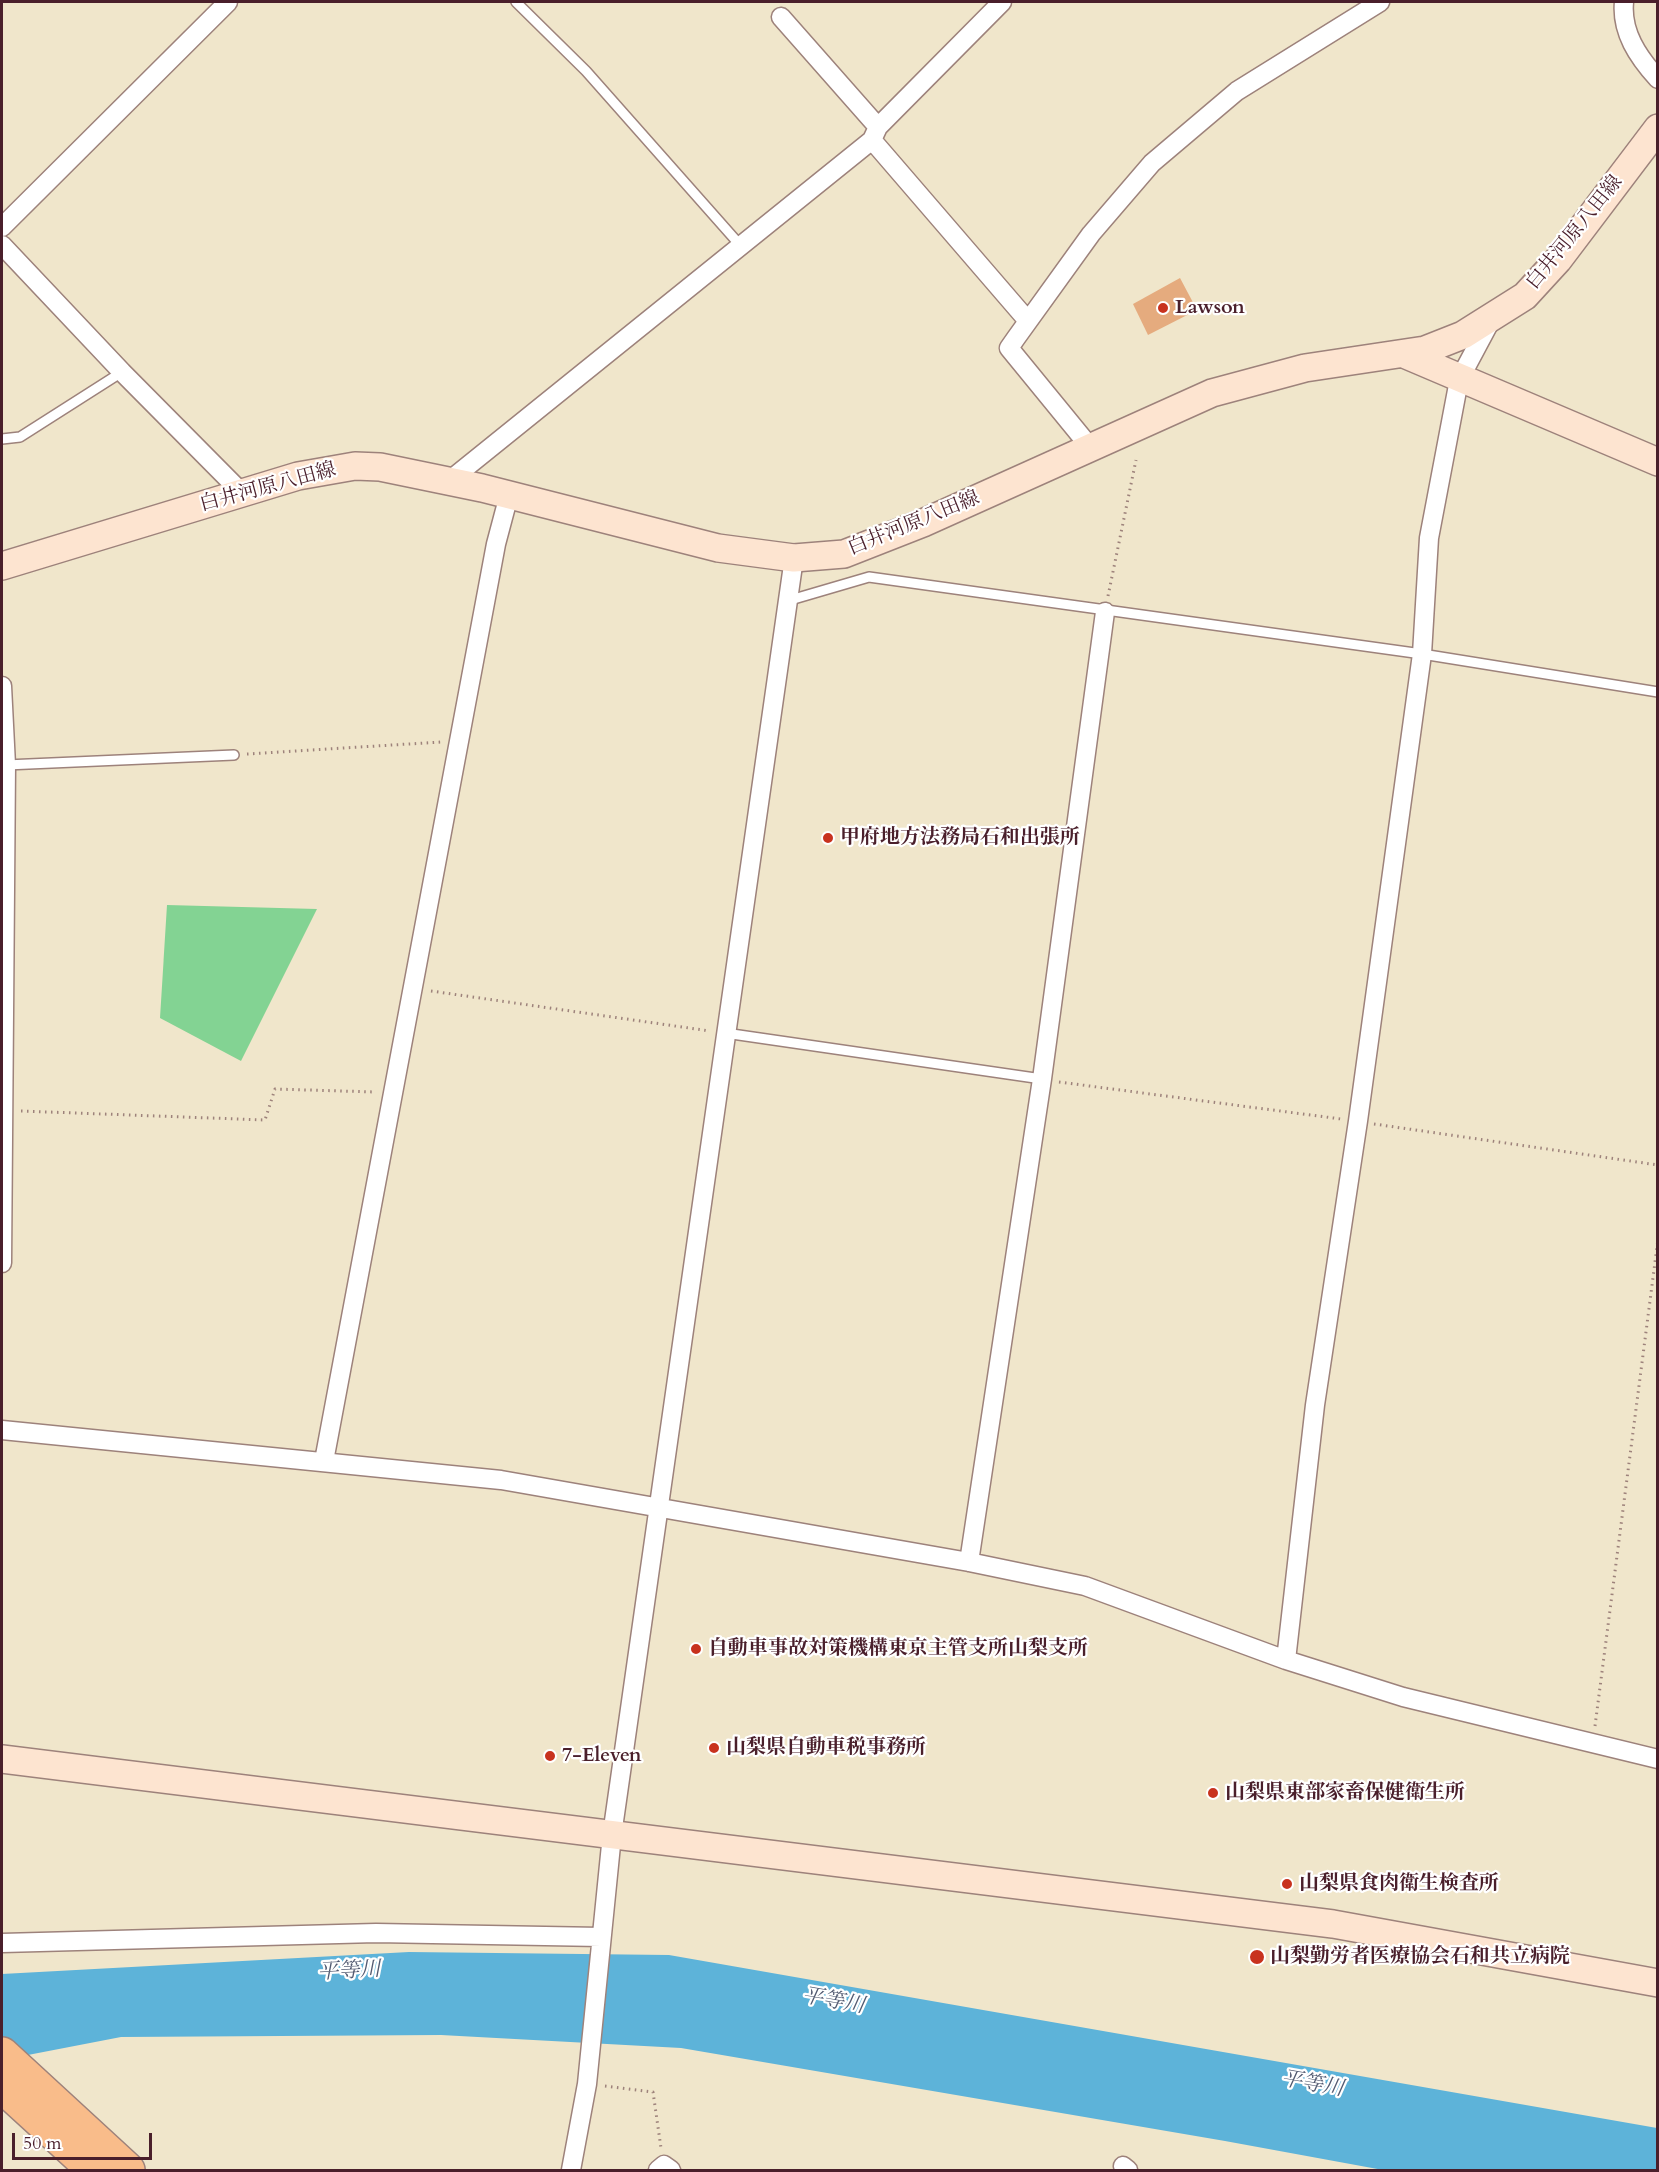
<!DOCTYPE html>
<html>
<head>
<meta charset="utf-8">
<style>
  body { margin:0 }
  #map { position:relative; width:1659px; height:2172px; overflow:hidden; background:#f0e6cb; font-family:Cardo,serif }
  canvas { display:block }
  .frame { position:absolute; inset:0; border:3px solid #4a1f2b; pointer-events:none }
  .scale { position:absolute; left:12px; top:2133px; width:140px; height:27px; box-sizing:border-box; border:3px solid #4a1f2b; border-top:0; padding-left:8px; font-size:18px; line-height:21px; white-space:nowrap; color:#4a1f2b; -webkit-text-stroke:4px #fff; paint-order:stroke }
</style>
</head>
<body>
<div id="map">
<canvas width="1659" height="2172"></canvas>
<div class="frame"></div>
<div class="scale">50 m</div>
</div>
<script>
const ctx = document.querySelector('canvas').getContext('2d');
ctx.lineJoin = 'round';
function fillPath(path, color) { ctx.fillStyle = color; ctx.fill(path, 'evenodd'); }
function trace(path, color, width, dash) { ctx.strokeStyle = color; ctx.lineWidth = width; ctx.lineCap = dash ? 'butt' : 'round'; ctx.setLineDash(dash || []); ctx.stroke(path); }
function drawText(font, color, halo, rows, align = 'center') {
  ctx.font = font + ' Cardo,"Noto Serif JP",serif'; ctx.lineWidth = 4.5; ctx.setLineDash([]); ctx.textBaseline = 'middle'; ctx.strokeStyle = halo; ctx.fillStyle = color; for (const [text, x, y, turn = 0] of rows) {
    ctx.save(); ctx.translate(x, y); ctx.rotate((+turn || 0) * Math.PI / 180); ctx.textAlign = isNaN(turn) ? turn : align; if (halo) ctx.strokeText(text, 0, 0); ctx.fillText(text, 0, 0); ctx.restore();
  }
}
fillPath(new Path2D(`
  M167,905L317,909L241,1061L160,1018Z`), '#83d393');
fillPath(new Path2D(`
  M409,1952L669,1955L1657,2128V2170H1383L1225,2141L681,2048L441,2035L121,2037L2,2060V1974Z`), '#5db3d9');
fillPath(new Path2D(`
  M1180,278L1197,310L1148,335L1133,304Z`), '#e5ab7e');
const lane = new Path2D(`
  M516,2L586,71L740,245
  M2,439L20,437L122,372
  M787,601L869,577L1422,654L1658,692
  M6,765L234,755
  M725,1033L1042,1079`);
const street = new Path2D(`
  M1624,2C1621,32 1638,57 1658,79
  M781,17L878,127
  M872,140L1028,321
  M2,227L228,2
  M2,245L122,372L241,492
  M1090,447L1009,348L1016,338L1091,234L1152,163L1237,91L1380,2
  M449,481L872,140L878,127L1002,2
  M2,686L6,765L2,1263
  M2,1430L501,1480L969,1562L1085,1586L1286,1660L1403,1697L1658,1759
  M324,1461C380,1155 441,850 496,544L509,495
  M969,1562L1042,1079L1105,612
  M1286,1660L1315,1405L1358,1121L1422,654L1429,538L1459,380L1491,320
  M2,1943L376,1933L601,1937
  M1123,2166L1128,2170
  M571,2170L587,2084L612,1835L794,558
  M658,2170L664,2165L671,2170`);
const secondary = new Path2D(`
  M1404,354L1658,462
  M2,566L298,476L355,466L380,467L482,488L718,548L794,558L844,554L923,523L1212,393L1305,368L1425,350L1463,335L1525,296L1558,260L1658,128
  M2,1759L1333,1924L1658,1983`);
const highway = new Path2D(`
  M2,2054L128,2170
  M2,2086L94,2170`);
trace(lane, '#9d827b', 12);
trace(street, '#9d827b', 21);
trace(secondary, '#9d827b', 30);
trace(highway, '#9d827b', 36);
trace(new Path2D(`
  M1108,596L1136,460
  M247,754L441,742
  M431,991L710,1031
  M1059,1082L1341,1119
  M21,1111L265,1120L275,1089L375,1092
  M1374,1124L1658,1165
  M1595,1726L1658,1239
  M605,2086L653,2092L661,2148`), '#9d827b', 3, [1.5, 4.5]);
trace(lane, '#fff', 9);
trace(street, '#fff', 18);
trace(secondary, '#fde4d0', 27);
trace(highway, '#f9bc8a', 33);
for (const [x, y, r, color] of [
  [1163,308,6,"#c8321e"],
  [828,838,6,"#c8321e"],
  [696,1649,6,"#c8321e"],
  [714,1748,6,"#c8321e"],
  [550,1756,6,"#c8321e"],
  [1213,1793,6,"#c8321e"],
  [1287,1884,6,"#c8321e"],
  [1257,1957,8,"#c8321e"]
]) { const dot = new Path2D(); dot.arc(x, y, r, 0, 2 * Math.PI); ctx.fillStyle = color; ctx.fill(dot); trace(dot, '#fff', 2); }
drawText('20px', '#4a1f2b', '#fff', [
  ["白井河原八田線",1575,233,-51],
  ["白井河原八田線",268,488,-15],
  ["白井河原八田線",914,524,-22]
]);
drawText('bold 20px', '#4a1f2b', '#fff', [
  ["Lawson",1175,308],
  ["甲府地方法務局石和出張所",840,838],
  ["自動車事故対策機構東京主管支所山梨支所",708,1649],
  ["山梨県自動車税事務所",726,1748],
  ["7-Eleven",562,1756],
  ["山梨県東部家畜保健衛生所",1225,1793],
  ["山梨県食肉衛生検査所",1299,1884],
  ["山梨勤労者医療協会石和共立病院",1270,1957]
], 'left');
drawText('italic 21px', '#525a71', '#fff', [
  ["平等川",349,1972,-3],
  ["平等川",833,2002,10],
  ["平等川",1312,2085,10]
]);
</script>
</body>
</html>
